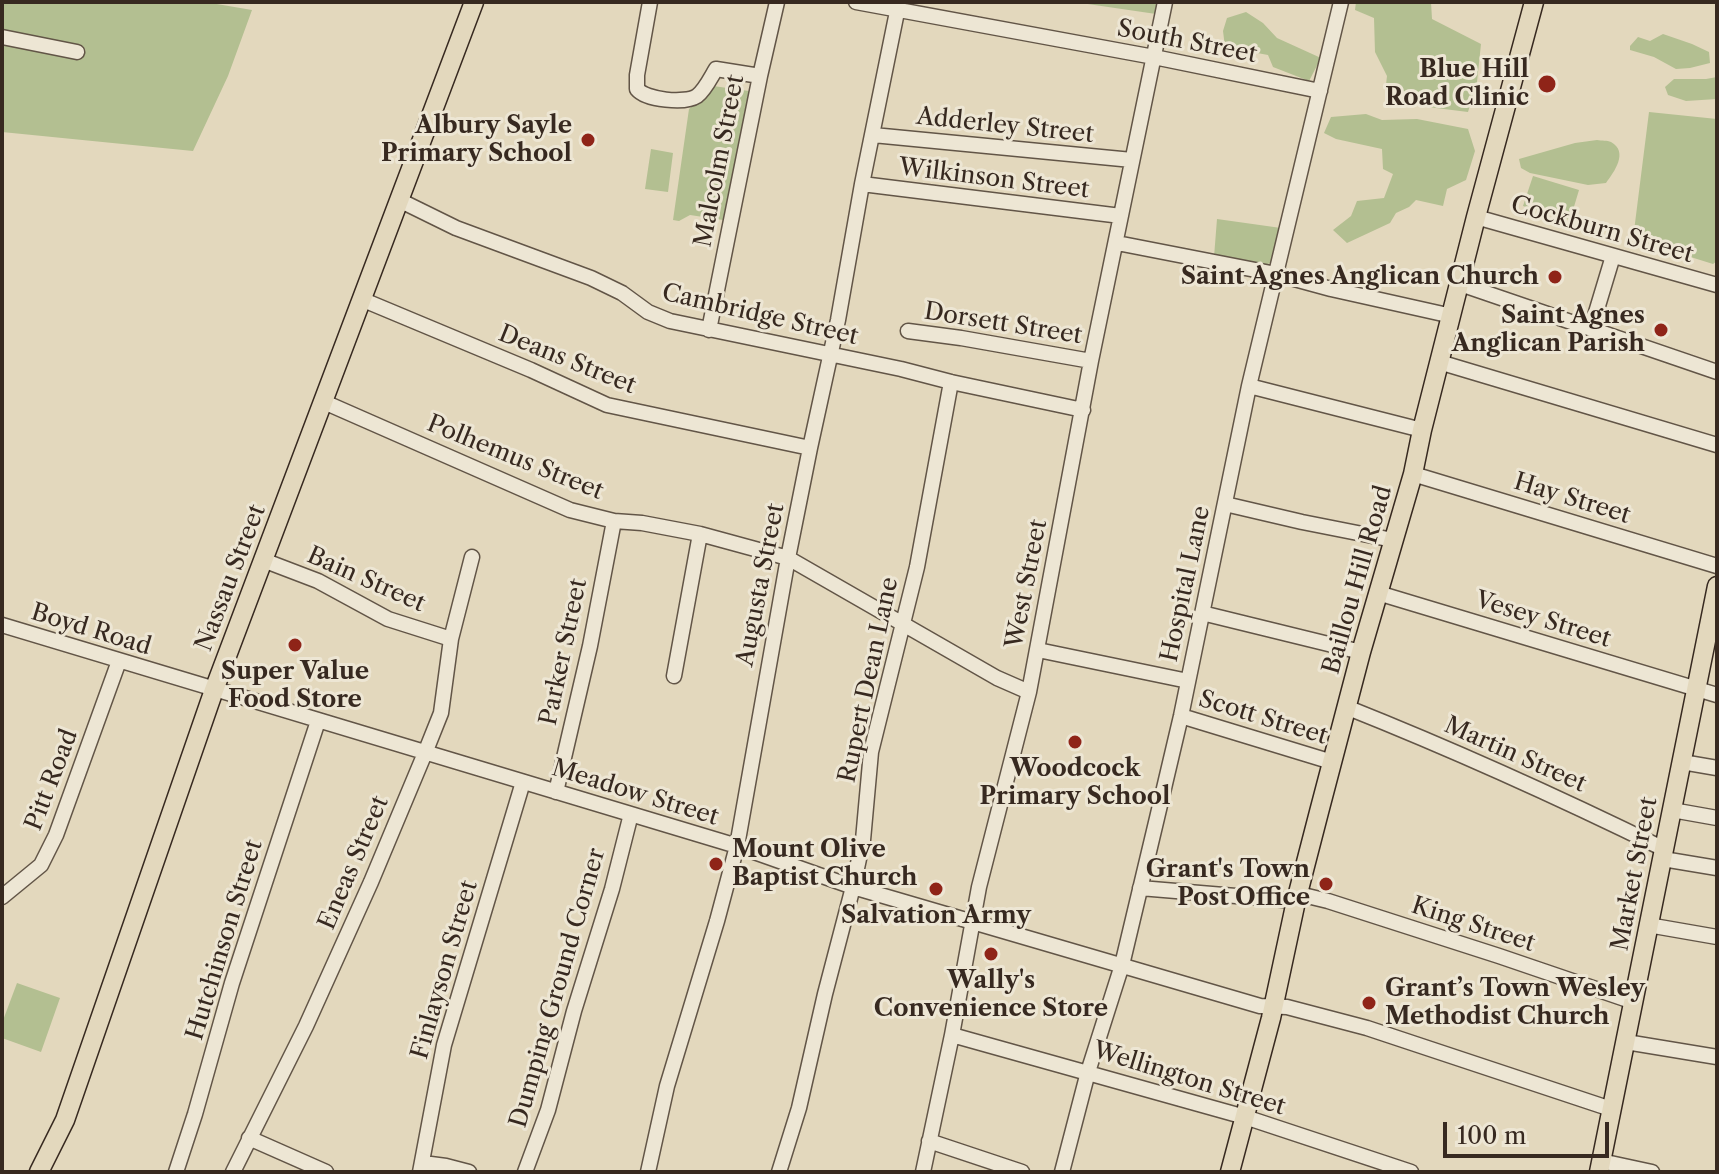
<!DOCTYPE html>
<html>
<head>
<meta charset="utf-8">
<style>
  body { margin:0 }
  #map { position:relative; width:1719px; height:1174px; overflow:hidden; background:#e3d8bd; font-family:"Libre Caslon Text",serif }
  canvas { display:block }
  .frame { position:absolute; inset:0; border:4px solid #372920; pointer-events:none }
  .scale { position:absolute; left:1443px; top:1122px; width:166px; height:36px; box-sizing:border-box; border:4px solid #372920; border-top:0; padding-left:10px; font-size:24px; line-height:28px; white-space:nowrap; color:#372920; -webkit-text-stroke:6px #ede6d4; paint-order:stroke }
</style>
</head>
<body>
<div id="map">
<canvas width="1719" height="1174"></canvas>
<div class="frame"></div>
<div class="scale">100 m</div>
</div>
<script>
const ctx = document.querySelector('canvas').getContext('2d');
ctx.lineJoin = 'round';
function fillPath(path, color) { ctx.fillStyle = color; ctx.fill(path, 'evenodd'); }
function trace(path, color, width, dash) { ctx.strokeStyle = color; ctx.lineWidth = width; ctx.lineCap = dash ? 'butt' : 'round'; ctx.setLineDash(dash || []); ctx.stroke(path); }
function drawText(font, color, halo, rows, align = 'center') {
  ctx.font = font + ' "Libre Caslon Text",serif'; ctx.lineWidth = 6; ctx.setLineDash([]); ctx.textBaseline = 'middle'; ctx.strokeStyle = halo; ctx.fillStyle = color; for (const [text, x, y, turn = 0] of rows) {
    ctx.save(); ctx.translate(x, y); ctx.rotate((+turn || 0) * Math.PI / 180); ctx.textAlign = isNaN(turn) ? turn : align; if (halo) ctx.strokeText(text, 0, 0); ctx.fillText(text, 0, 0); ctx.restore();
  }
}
fillPath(new Path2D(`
  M2,2H205L252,10L228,76L193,151L2,132Z
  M1074,2H1159L1156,14Z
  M1356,2H1431L1432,19L1481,44L1477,82L1468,112L1412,105L1385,93L1387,76L1375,52L1374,18L1355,10Z
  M1246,12L1263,23L1277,38L1321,58L1309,81L1273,67L1268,55L1225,47L1223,31L1227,18Z
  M1663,34L1692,44L1709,52L1710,63L1690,68L1676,69L1654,57L1630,50V46L1638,37L1650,41Z
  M1717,77V99L1686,101L1668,95L1665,87L1674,79H1706Z
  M713,86L749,91L723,220L690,215L679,221L673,220L689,109Z
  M1649,112L1717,119V261L1713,264L1633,239Z
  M1366,114L1382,120L1417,119L1468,129L1475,151L1466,180L1447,189L1443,206L1416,200L1409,207L1396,213L1390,223L1347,243L1333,230L1351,216L1357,201L1384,198L1393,174L1383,169L1382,149L1336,139L1324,133L1331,117Z
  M1597,140C1602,141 1607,140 1611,142C1629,152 1614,172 1606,183L1588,185L1530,173L1521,168L1519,159L1575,143Z
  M651,149L673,153L668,192L645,189Z
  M1533,176L1579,190L1570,220L1523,206Z
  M1217,219L1281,228L1273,261L1263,267L1214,257Z
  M17,983L60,998L41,1052L2,1038V1023Z`), '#b3bf91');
const minor = new Path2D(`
  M650,2L637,75V89C646,100 685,104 697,96C705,90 711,77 716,69L760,76
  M856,2L1154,57L1320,91
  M2,37L77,52
  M873,135L1132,160
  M862,184L1121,216
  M399,200L456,228L591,278L622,293L648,312L670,321L901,369L951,382L1083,410
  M1476,217L1717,285
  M1117,243L1276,274L1331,289L1452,316
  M1460,284L1717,372
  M361,299L531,370L607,405L810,448
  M1591,329L1613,256
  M709,330L760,76L777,2
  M908,331L961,338L1091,361
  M1439,362L1717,445
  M1249,386L1422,430
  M324,402L570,510L614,521L642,523L700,534L788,558L997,678L1029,692
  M1413,474L1717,566
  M1225,504L1302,522L1393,540
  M263,560L318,581L388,619L451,639
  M1378,593L1717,695
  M1202,613L1361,652
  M2,625L737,846L853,887L1260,1006L1287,1007L1367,1028L1611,1109
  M1038,650L1188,681
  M674,676L700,534
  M1346,707C1454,750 1560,798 1664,849
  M1181,716L1332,762
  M1682,762L1717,768
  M556,792L590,646L614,521
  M1672,810L1717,818
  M1663,859L1717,868
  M1140,888L1296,901
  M1299,894L1328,901L1499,956L1634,1002
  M2,897L41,865L56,835L119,661
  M1648,925L1717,937
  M952,1035L1245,1117L1411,1172
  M1626,1042L1717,1057
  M249,1138L326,1172
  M929,1141L1022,1172
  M1601,1161L1652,1172
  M423,1163L446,1166L469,1172
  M176,1172L195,1114L232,983L318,721
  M233,1172L306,1026L371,882L425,753L441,713L451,639L472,557
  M420,1172L444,1045L523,782
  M525,1172L548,1110L574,1011L612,889L631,814
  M648,1172L667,1086L717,921L737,846L788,558L810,448L838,320L862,184L899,2
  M779,1172L799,1108L825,994L853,887L863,840L871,752L917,567L951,382
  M923,1172L952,1035L979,887L1029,692L1091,361L1165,2
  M1062,1172L1088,1072L1122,965L1157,818L1181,716L1249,386L1341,2`);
const major = new Path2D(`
  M39,1172L65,1120L214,690L474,2
  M1230,1172L1271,1018L1296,901L1319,812L1361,652L1413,474L1422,430L1476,217L1534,2
  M1599,1172L1717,586`);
trace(minor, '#625547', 17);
trace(major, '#372920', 21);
trace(minor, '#ede6d4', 14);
trace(major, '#e3d8bd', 18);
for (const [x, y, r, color] of [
  [1547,84,10,"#8f2418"],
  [588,140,8,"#8f2418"],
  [1555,277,8,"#8f2418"],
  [1661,330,8,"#8f2418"],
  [295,645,8,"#8f2418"],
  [1075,742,8,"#8f2418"],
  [716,864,8,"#8f2418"],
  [1326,884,8,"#8f2418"],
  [936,889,8,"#8f2418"],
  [991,954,8,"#8f2418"],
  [1369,1003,8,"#8f2418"]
]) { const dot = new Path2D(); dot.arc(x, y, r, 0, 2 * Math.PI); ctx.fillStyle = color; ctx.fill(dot); trace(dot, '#ede6d4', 3); }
drawText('24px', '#372920', '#ede6d4', [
  ["South Street",1187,42,11],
  ["Adderley Street",1005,126,6],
  ["Malcolm Street",720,161,-79],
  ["Wilkinson Street",994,179,7],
  ["Cockburn Street",1602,230,16],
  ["Cambridge Street",760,315,13],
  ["Dorsett Street",1003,324,9],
  ["Deans Street",567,360,22],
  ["Polhemus Street",515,458,22],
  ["Hay Street",1572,499,17],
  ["Nassau Street",231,578,-69],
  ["Bain Street",366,580,24],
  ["Baillou Hill Road",1358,580,-74],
  ["West Street",1027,584,-79],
  ["Hospital Lane",1186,584,-78],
  ["Augusta Street",761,585,-79],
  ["Vesey Street",1543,620,17],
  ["Boyd Road",91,630,17],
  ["Parker Street",564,652,-78],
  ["Rupert Dean Lane",869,680,-78],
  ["Scott Street",1263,718,17],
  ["Martin Street",1515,755,24],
  ["Pitt Road",52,780,-69],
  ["Meadow Street",635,793,17],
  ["Eneas Street",354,863,-67],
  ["Market Street",1635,874,-79],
  ["King Street",1473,925,18],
  ["Hutchinson Street",225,940,-73],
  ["Finlayson Street",445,970,-74],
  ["Dumping Ground Corner",558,988,-74],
  ["Wellington Street",1189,1079,17]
]);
drawText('bold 24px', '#372920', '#ede6d4', [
  ["Blue Hill",1529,70],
  ["Road Clinic",1529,98],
  ["Albury Sayle",572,126],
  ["Primary School",572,154],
  ["Saint Agnes Anglican Church",1539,277],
  ["Saint Agnes",1645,316],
  ["Anglican Parish",1645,344],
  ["Super Value",295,672,"center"],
  ["Food Store",295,700,"center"],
  ["Woodcock",1075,769,"center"],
  ["Primary School",1075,797,"center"],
  ["Mount Olive",732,850,"left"],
  ["Baptist Church",732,878,"left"],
  ["Grant's Town",1310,870],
  ["Post Office",1310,898],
  ["Salvation Army",936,916,"center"],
  ["Wally's",991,981,"center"],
  ["Convenience Store",991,1009,"center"],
  ["Grant’s Town Wesley",1385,989,"left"],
  ["Methodist Church",1385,1017,"left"]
], 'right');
</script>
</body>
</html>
